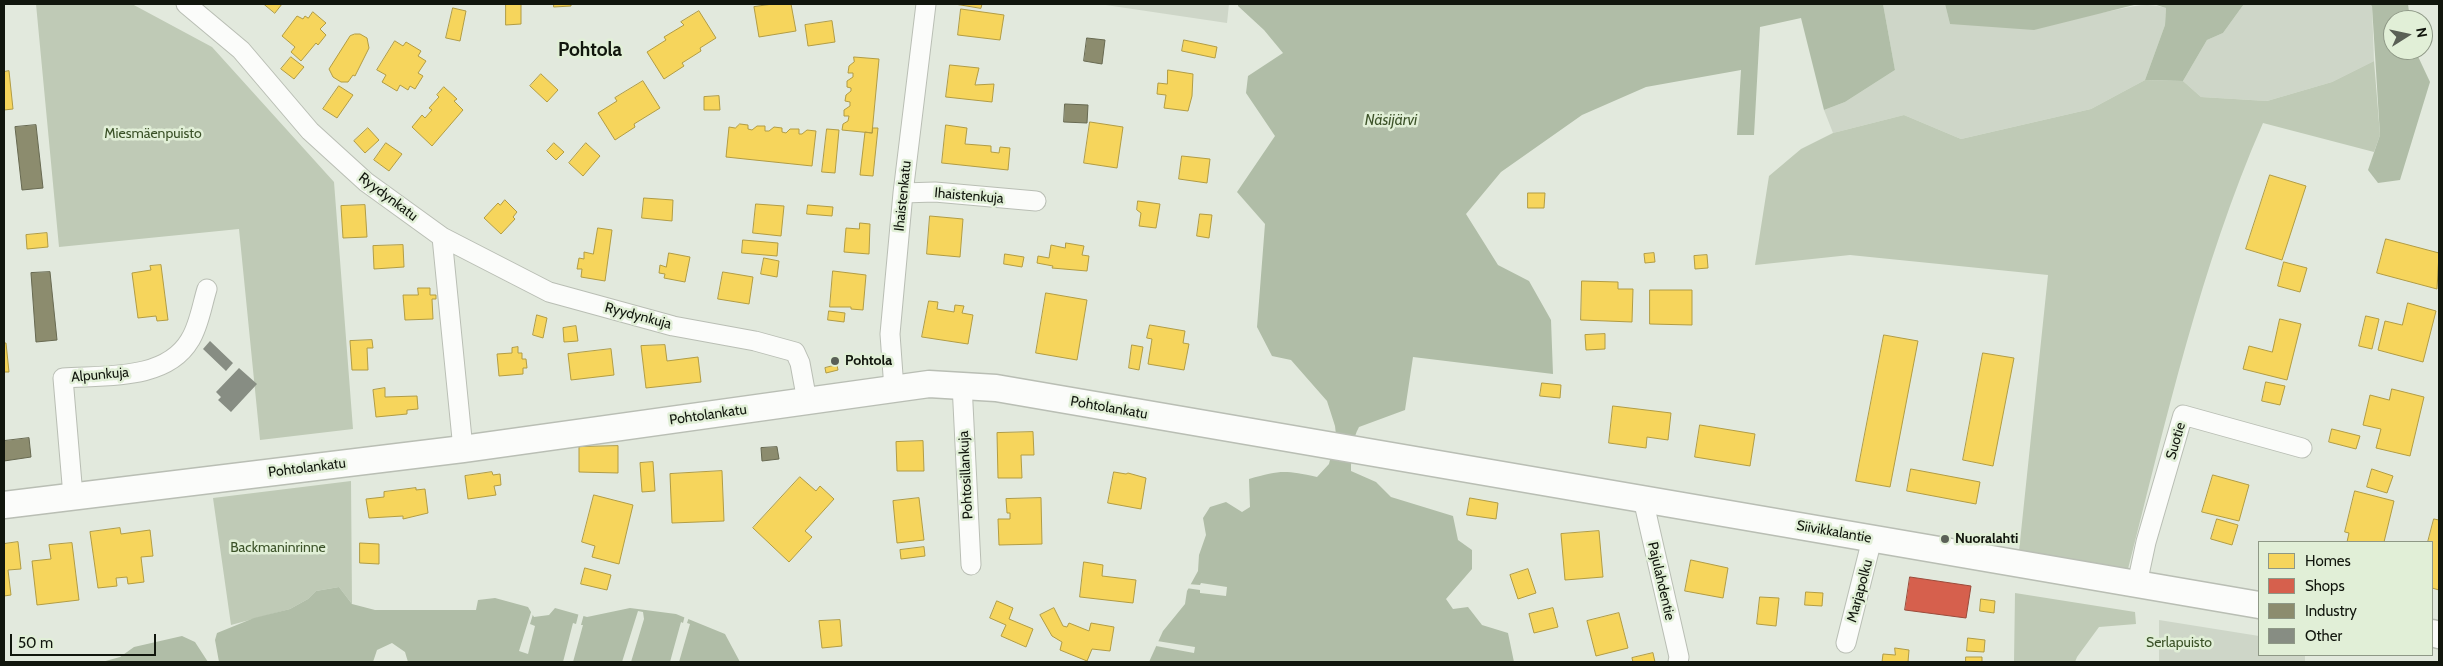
<!DOCTYPE html>
<html>
<head>
<meta charset="utf-8">
<style>
  body { margin:0 }
  #map { position:relative; width:2443px; height:666px; overflow:hidden; background:#e2e9dd; font-family:Cabin,sans-serif }
  canvas { display:block }
  .frame { position:absolute; inset:0; border:5px solid #11160d; pointer-events:none }
  .legend { position:absolute; left:2258px; top:541px; width:175px; height:115px; box-sizing:border-box; background:#e1efd7; border:1px solid #8e9886; margin:0; padding:6px 9px; list-style:none; font-size:15px; color:#11160d }
  .legend li { display:flex; align-items:center; gap:10px; height:25px }
  .legend b { width:25px; border:1px solid #8e9886 }
  .north { position:absolute; left:2383px; top:10px; width:50px; height:50px; box-sizing:border-box; background:#e1efd7; border:1px solid #8e9886; border-radius:50%; rotate:80deg; font-size:14px; font-weight:700; line-height:20px; text-align:center; color:#11160d }
  .north::after { content:''; display:block; margin:auto; width:18px; height:22px; background:#5a6056; clip-path:polygon(50% 0,100% 100%,50% 72%,0 100%) }
  .scale { position:absolute; left:10px; top:634px; width:146px; height:22px; box-sizing:border-box; border:2px solid #11160d; border-top:0; padding-left:6px; font-size:15px; line-height:18px; white-space:nowrap; color:#11160d; -webkit-text-stroke:4px #e1efd7; paint-order:stroke }
</style>
</head>
<body>
<div id="map">
<canvas width="2443" height="666"></canvas>
<div class="frame"></div>
<ul class="legend">
<li><b style="height:14px;background:#f6d55c"></b>Homes</li>
<li><b style="height:14px;background:#d6604d"></b>Shops</li>
<li><b style="height:14px;background:#8c8c6e"></b>Industry</li>
<li><b style="height:14px;background:#878d83"></b>Other</li>
</ul>
<div class="north">N</div>
<div class="scale">50 m</div>
</div>
<script>
const ctx = document.querySelector('canvas').getContext('2d');
ctx.lineJoin = 'round';
function fillPath(path, color) { ctx.fillStyle = color; ctx.fill(path, 'evenodd'); }
function trace(path, color, width, dash) { ctx.strokeStyle = color; ctx.lineWidth = width; ctx.lineCap = dash ? 'butt' : 'round'; ctx.setLineDash(dash || []); ctx.stroke(path); }
function drawText(font, color, halo, rows, align = 'center') {
  ctx.font = font + ' Cabin,sans-serif'; ctx.lineWidth = 5; ctx.setLineDash([]); ctx.textBaseline = 'middle'; ctx.strokeStyle = halo; ctx.fillStyle = color; for (const [text, x, y, turn = 0] of rows) {
    ctx.save(); ctx.translate(x, y); ctx.rotate((+turn || 0) * Math.PI / 180); ctx.textAlign = isNaN(turn) ? turn : align; if (halo) ctx.strokeText(text, 0, 0); ctx.fillText(text, 0, 0); ctx.restore();
  }
}
fillPath(new Path2D(`
  M1099,4H1229L1227,23Z
  M1883,4H1945L1950,24C1999,20 2050,19 2099,13C2123,10 2142,0 2166,8L2165,25L2145,80L2091,109L1961,139L1904,115L1833,133L1824,110L1845,102L1895,70Z
  M2244,4H2369L2372,6L2374,61L2332,82L2267,101L2201,97L2183,81L2207,40L2223,33Z
  M2159,620L2259,636V655H2305V662H2159Z`), '#ced6c8');
fillPath(new Path2D(`
  M36,4H132L212,47L334,182L353,429L260,440L239,229L59,247Z
  M2374,61L2380,135L2374,152L2263,123C2200,267 2166,421 2127,573L2019,551L2048,275L1850,255L1755,265L1769,176L1801,149L1833,133L1904,115L1961,139L2091,109L2145,80L2183,81L2201,97L2267,101L2332,82Z
  M351,481L352,604L339,587L316,591L308,599L290,609L231,625L213,498Z
  M2015,593L2135,612L2136,624L2099,627L2077,657L2075,662H2014Z`), '#bfcab6');
fillPath(new Path2D(`
  M1238,4H1883L1895,70L1845,102L1824,110L1801,18L1760,27L1754,135H1737L1741,70L1646,87L1582,115L1501,172L1466,214L1498,265L1529,281L1551,320L1553,374L1413,357L1405,410L1359,427C1352,439 1351,457 1351,471L1376,482L1391,497L1453,516L1458,540L1472,550V569L1446,599L1453,609L1468,607L1482,625L1508,633L1514,662H1149L1163,631L1185,604L1187,591L1198,571L1199,555L1206,535L1203,518L1210,507L1226,502L1242,512L1250,507L1249,479C1280,470 1285,470 1317,477L1329,464L1336,435L1335,426L1327,401L1291,360L1272,356L1257,327L1265,224L1237,192L1275,136L1246,93L1248,76L1283,53L1264,30L1238,6Z
  M1945,4H2138L2034,30L1950,24Z
  M2153,4H2244L2223,33L2207,40L2183,81L2145,80L2165,25L2166,8Z
  M2369,4H2408L2410,20H2393V50H2415L2430,82L2400,180L2378,183L2368,170L2380,135L2372,6Z
  M339,587L352,604L375,610H476L478,600L495,598L528,607L534,617L549,615L555,608L587,617L630,608L676,614L725,634L740,662H408L405,652L392,643L377,650L373,662H219L215,640L217,633L254,618L290,609L308,599L316,591Z
  M182,636L195,642L208,662H102L120,657L134,647Z`), '#b0bda7');
fillPath(new Path2D(`
  M1201,583L1227,587L1226,596L1200,593V590L1186,588L1188,584L1200,585Z
  M532,609L534,611L530,624L535,626L528,654L519,651Z
  M638,611L643,612L644,619L631,662H622Z
  M579,612L584,614L581,625H583L573,662H563L573,623L576,624Z
  M685,615L689,617L687,623L690,624L679,662H670L681,622L683,623Z
  M1157,641L1195,647L1194,653L1156,646Z`), '#e2e9dd');
const homes = new Path2D(`
  M264,4H282L275,13Z
  M506,4H521V24L506,25Z
  M554,4H571V6L554,7Z
  M773,4H791L796,31L759,37L754,7Z
  M955,4H982L981,8Z
  M453,8L466,11L460,41L446,38Z
  M961,9L1004,15L1000,40L958,35Z
  M699,11L716,38L700,48L701,51L682,63L684,66L664,79L647,52L666,40L664,37L684,25L681,22Z
  M313,12L326,23L320,29L326,35L318,45L316,43L301,61L291,52L295,47L282,36L297,16L303,19L305,16L308,18Z
  M832,21L835,42L808,46L805,25Z
  M355,34H360L367,38L369,48L355,76L353,75L348,82H341L333,77L329,69L350,36Z
  M1184,40L1217,47L1215,58L1182,51Z
  M395,41L403,46L406,42L421,51L418,56L426,61L418,73L423,76L415,89L410,86L408,90L400,85L397,91L382,82L386,75L377,70Z
  M291,57L304,67L294,79L281,69Z
  M854,57L879,59L872,133L842,130L843,124L848,121L849,116H844V110L850,106V102L845,101L846,95L851,91V88L847,87V81L853,77V73H848L849,66L854,62Z
  M950,65L979,68L975,85L994,84L992,102L946,97Z
  M1168,70L1193,74L1192,96L1188,111L1164,108L1166,95L1157,94L1158,83L1167,84Z
  M9,71L13,109L4,110V72Z
  M541,74L558,90L547,102L530,86Z
  M643,81L660,108L634,124L635,127L615,140L598,113L617,101L615,98Z
  M339,86L353,95L337,118L323,109Z
  M444,87L457,99L454,101L463,110L432,146L412,127L422,115L425,118L432,110L429,108L439,97L437,95Z
  M719,96L720,110H704V97Z
  M1090,122L1123,127L1117,168L1084,163Z
  M740,124L748,125V129L752,130L757,126H765V131H769L774,127L782,128V132L786,133L790,129H799V134H802L807,130L816,131L812,166L726,157L729,127L735,128Z
  M946,125L967,128L965,144L991,146V152L999,153L1000,147L1010,148L1008,170L942,163Z
  M368,128L379,140L365,153L354,141Z
  M873,128H878L873,176L860,175L865,132L872,133Z
  M827,129L839,130L835,173L822,172Z
  M386,143L402,154L389,171L374,160Z
  M554,143L564,152L556,160L547,151Z
  M586,143L600,156L583,176L569,163Z
  M1182,156L1210,159L1207,183L1179,179Z
  M2270,175L2306,186L2282,260L2246,249Z
  M1528,193H1545L1544,208H1528Z
  M644,198L673,200L672,221L642,218Z
  M505,200L517,212L513,217L515,219L501,234L484,218L498,203L500,205Z
  M1138,201L1160,204L1156,228L1139,226L1141,213L1137,210Z
  M756,204L784,206L781,236L753,233Z
  M365,205L367,237L343,238L341,206Z
  M808,205L833,207L832,216L807,214Z
  M1200,214L1212,215L1209,238L1197,236Z
  M930,216L963,219L960,257L927,254Z
  M860,223L870,224L869,254L844,252L846,228L859,229Z
  M598,228L612,230L605,281L581,277L582,269H577L579,258L584,259V252L593,254Z
  M47,233L48,247L27,249L26,235Z
  M2386,239L2439,253L2437,289L2377,273Z
  M743,240L778,243L777,256L742,253Z
  M1066,243L1084,246L1082,255L1089,256L1087,271L1052,268L1053,266L1037,263L1038,256L1049,258L1051,245L1065,248Z
  M403,245L404,267L374,269L373,246Z
  M669,253L690,257L685,282L664,278L665,274L659,273L660,265L666,267Z
  M1654,253L1655,262L1645,263L1644,254Z
  M1005,254L1024,257L1022,267L1004,264Z
  M1707,255L1708,268L1695,269L1694,256Z
  M764,258L779,261L777,277L761,274Z
  M2284,262L2307,268L2300,292L2278,286Z
  M161,265L168,320L157,321L156,316L138,318L132,273L151,270L150,266Z
  M833,271L866,275L863,310L851,309V307H830Z
  M723,272L753,277L749,304L718,299Z
  M1582,281L1618,282V289H1633L1632,322L1581,320Z
  M418,288H430V295H436V299H432L433,319L405,320L403,295H418Z
  M1650,290H1692V325L1650,324Z
  M1046,293L1087,300L1077,360L1036,353Z
  M929,301L938,302L937,309L954,312L955,305L964,306L962,313L973,315L968,344L922,337Z
  M2408,303L2436,311L2423,362L2378,350L2385,321L2402,325Z
  M829,311L845,313L844,322L828,320Z
  M537,315L547,318L543,338L533,335Z
  M2366,316L2379,319L2372,349L2359,346Z
  M2280,319L2301,324L2287,380L2243,369L2249,346L2272,352Z
  M1150,325L1185,331L1183,343L1189,344L1184,370L1148,364L1152,339L1147,338Z
  M576,326L578,341L564,342L563,328Z
  M1605,334V349L1586,350L1585,335Z
  M1884,335L1918,341L1890,487L1856,481Z
  M372,340L373,348H367L368,370H352L350,341Z
  M4,343H6L9,372H4Z
  M665,345L667,361L698,357L701,382L646,388L641,346Z
  M1132,345L1143,347L1139,370L1129,368Z
  M518,347V353H522V359H526L527,368H523V374L499,376L497,354L512,353V348Z
  M611,349L614,375L571,380L568,354Z
  M1983,353L2014,358L1993,466L1963,460Z
  M837,365L838,370L826,373L825,368Z
  M2266,382L2285,386L2280,405L2262,401Z
  M1542,383L1561,385L1560,398L1540,396Z
  M385,388V397L417,396L418,409L407,410V414L376,417L373,390Z
  M2392,389L2424,397L2410,456L2376,448L2381,429L2363,425L2370,395L2389,400Z
  M1613,406L1671,413L1668,440L1647,437L1646,448L1609,443Z
  M1700,425L1755,434L1750,466L1695,457Z
  M2332,429L2360,436L2356,449L2329,442Z
  M1033,432L1034,455H1021L1022,478H998L997,433Z
  M923,441L924,471H897L896,442Z
  M618,446V473L579,472V447Z
  M653,462L655,491L642,492L640,463Z
  M1911,469L1980,482L1976,504L1907,491Z
  M2372,469L2393,476L2387,493L2367,487Z
  M722,471L724,521L672,523L670,474Z
  M492,472L493,475L500,474L501,485L494,486L496,495L468,499L465,476Z
  M1114,472L1126,474L1128,473L1146,478L1141,509L1108,503Z
  M2213,475L2249,485L2239,521L2202,512Z
  M800,477L816,491L820,486L834,499L805,531L812,537L789,562L753,528Z
  M416,488V490L425,489L428,513L403,519V516L369,518L366,499L384,497V492Z
  M2355,491L2394,501L2384,542H2347L2349,533L2345,532Z
  M594,495L633,505L619,564L592,557L595,546L582,542Z
  M919,498L924,540L897,543L893,501Z
  M1041,498L1042,544L999,545L998,519H1010V513H1007L1006,499Z
  M1470,498L1498,503L1496,519L1467,515Z
  M2217,519L2238,525L2232,545L2211,539Z
  M2434,519L2439,520V590L2432,588V542H2428Z
  M120,528L121,534L150,530L153,556L141,557L144,582L128,584L127,577L116,578L117,586L98,588L90,532Z
  M1599,531L1603,577L1565,580L1561,534Z
  M18,542L21,569L8,570L11,595L4,596V544Z
  M72,543L79,600L37,605L32,561L51,559L49,545Z
  M360,543L379,544V564L360,563Z
  M924,547L925,556L901,559L900,550Z
  M1691,560L1728,568L1723,598L1685,591Z
  M1084,562L1103,565L1102,576L1136,580L1133,603L1080,597Z
  M585,568L611,575L607,590L581,584Z
  M1528,569L1536,593L1518,599L1510,575Z
  M1806,592L1823,593L1822,606L1805,605Z
  M1760,597L1779,598L1776,626L1757,624Z
  M1981,599L1995,601L1994,613L1980,611Z
  M997,601L1013,608L1009,619L1033,629L1026,647L1001,636L1006,625L990,618Z
  M1054,608L1063,626L1067,627L1069,623L1089,631L1091,623L1114,627L1110,651L1092,649L1087,661L1060,650L1062,642L1052,636L1040,615Z
  M1553,608L1558,627L1534,633L1529,614Z
  M1619,613L1628,648L1596,656L1587,621Z
  M840,620L842,646L822,648L819,621Z
  M1968,638L1985,640L1984,652L1967,651Z
  M1895,648L1909,650L1908,662H1882L1883,654L1895,655Z
  M1653,653L1655,662H1633L1632,658Z
  M1966,657H1982V662H1966Z`);
fillPath(homes, '#f6d55c');
trace(homes, '#b19c44', 1);
const shops = new Path2D(`
  M1910,577L1971,586L1966,618L1905,610Z`);
fillPath(shops, '#d6604d');
trace(shops, '#9b4a3a', 1);
const industry = new Path2D(`
  M1087,38L1105,40L1102,64L1084,61Z
  M1065,104L1088,105L1087,123L1064,122Z
  M36,125L43,188L22,190L15,127Z
  M50,272L57,340L36,342L31,273Z
  M29,438L31,457L4,461V441Z
  M777,447L779,459L762,461L761,448Z`);
fillPath(industry, '#8c8c6e');
trace(industry, '#676951', 1);
fillPath(new Path2D(`
  M210,341L233,363L226,371L203,349Z
  M239,368L257,384L231,412L218,400L221,397L216,392Z`), '#878d83');
const street = new Path2D(`
  M186,4L241,50L310,131L366,182L442,237L463,449
  M903,193L935,192L1036,201
  M442,237L549,292L673,326L755,341L795,352L800,363L807,401
  M962,384L971,565
  M894,389L890,334L903,193L926,4
  M73,496L63,378C104,375 166,381 190,340C199,326 202,305 207,289
  M1643,499L1679,657L1678,662
  M2137,584L2146,542L2183,415L2302,448
  M1846,643L1872,539`);
const secondary = new Path2D(`
  M4,505L463,449L929,384L996,388L2259,605
  M2432,633L2439,635`);
trace(street, '#b9beb4', 21);
trace(secondary, '#b9beb4', 29);
trace(street, '#fbfcfa', 19);
trace(secondary, '#fbfcfa', 26);
for (const [x, y, r, color] of [
  [835,361,5,"#5a6056"],
  [1945,539,5,"#5a6056"]
]) { const dot = new Path2D(); dot.arc(x, y, r, 0, 2 * Math.PI); ctx.fillStyle = color; ctx.fill(dot); trace(dot, '#e1efd7', 2); }
drawText('14px', '#3b5228', '#e1efd7', [
  ["Miesmäenpuisto",153,134],
  ["Backmaninrinne",278,548],
  ["Serlapuisto",2179,643]
]);
drawText('14px', '#11160d', '#e1efd7', [
  ["Ihaistenkatu",903,196,-84],
  ["Ihaistenkuja",969,196,5],
  ["Ryydynkatu",388,197,37],
  ["Ryydynkuja",638,316,15],
  ["Alpunkuja",100,375,-5],
  ["Pohtolankatu",1109,408,10],
  ["Pohtolankatu",708,415,-8],
  ["Suotie",2176,441,-74],
  ["Pohtolankatu",307,468,-7],
  ["Pohtosillankuja",966,475,-93],
  ["Siivikkalantie",1834,532,10],
  ["Pajulahdentie",1661,581,77],
  ["Marjapolku",1860,591,-75]
]);
drawText('bold 14px', '#11160d', '#e1efd7', [
  ["Pohtola",845,361],
  ["Nuoralahti",1955,539]
], 'left');
drawText('italic 15px', '#3d5329', '#e1efd7', [
  ["Näsijärvi",1391,121]
]);
drawText('bold 19px', '#11160d', '#e1efd7', [
  ["Pohtola",590,50]
]);
</script>
</body>
</html>
